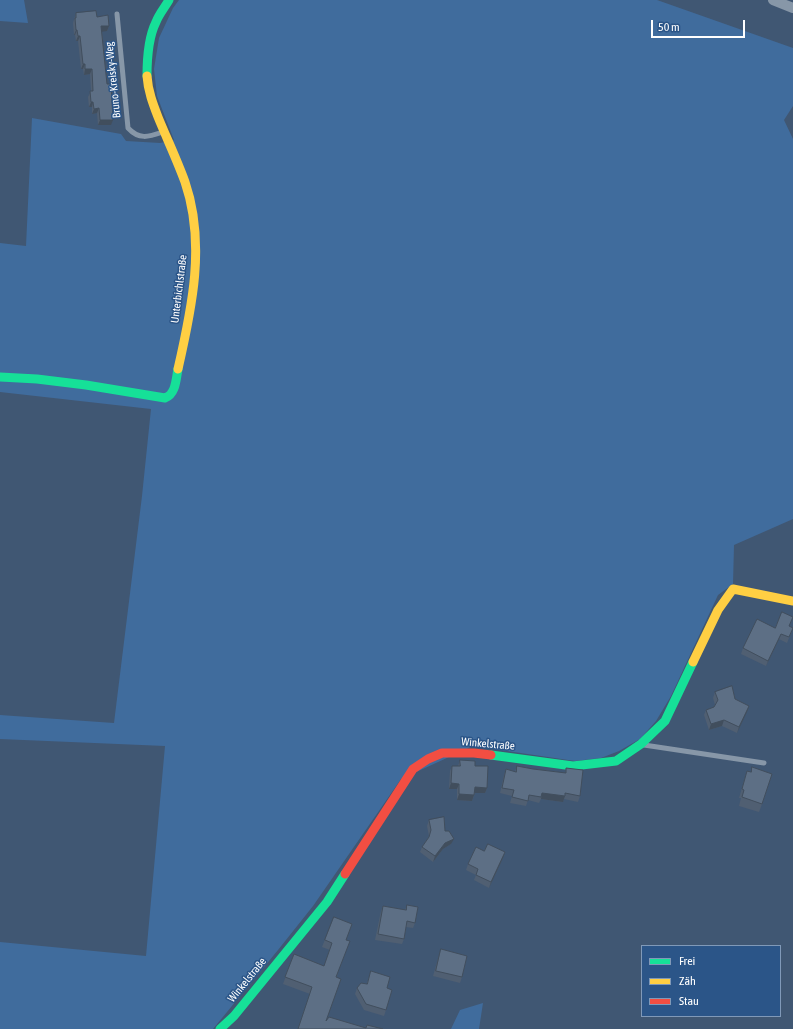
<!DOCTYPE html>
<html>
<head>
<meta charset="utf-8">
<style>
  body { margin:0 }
  #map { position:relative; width:793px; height:1029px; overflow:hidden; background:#405773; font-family:"Asap Condensed",sans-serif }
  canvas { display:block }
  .legend { position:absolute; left:641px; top:945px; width:140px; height:72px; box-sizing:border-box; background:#2b5588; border:1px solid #8099b8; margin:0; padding:5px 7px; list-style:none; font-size:12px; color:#fff }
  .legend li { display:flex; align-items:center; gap:8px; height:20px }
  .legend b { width:20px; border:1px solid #8099b8 }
  .scale { position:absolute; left:651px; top:20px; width:94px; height:18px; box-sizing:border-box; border:2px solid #fff; border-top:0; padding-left:5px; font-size:12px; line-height:14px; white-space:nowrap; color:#fff; -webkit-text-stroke:3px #2b5588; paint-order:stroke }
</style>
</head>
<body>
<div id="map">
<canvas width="793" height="1029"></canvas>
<ul class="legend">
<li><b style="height:5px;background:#16e098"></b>Frei</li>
<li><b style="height:5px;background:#ffcf43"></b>Zäh</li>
<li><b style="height:5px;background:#f24e42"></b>Stau</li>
</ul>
<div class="scale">50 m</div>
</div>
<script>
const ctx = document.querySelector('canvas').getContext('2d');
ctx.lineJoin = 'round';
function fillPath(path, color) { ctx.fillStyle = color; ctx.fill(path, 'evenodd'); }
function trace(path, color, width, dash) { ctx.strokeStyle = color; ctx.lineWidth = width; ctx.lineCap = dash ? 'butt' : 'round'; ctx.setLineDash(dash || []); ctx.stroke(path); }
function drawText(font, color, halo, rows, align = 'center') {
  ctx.font = font + ' "Asap Condensed",sans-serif'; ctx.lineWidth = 3; ctx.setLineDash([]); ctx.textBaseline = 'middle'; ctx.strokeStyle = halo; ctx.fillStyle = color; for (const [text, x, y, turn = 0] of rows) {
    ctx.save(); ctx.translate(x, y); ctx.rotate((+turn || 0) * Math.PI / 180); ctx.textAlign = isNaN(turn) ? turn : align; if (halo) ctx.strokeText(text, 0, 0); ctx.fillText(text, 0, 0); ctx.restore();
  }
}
fillPath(new Path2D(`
  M0,0H24L28,23L0,21Z
  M179,0H657L793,48V106L784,120L793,139V519L734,545L733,584L718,595L671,696L656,721L640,739L619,751L601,758L575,761L473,746L401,779L313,906L278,950L213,1029H0V942L146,956L165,746L0,739V715L114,723L142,496L151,409L0,392V243L26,246L32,118L121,134L126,141L160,143L174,140L157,96L154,69L159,38L173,8Z
  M483,1003L479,1029H451L460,1010Z`), '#406c9d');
trace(new Path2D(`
  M117,14L128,128C139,140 148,137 163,132
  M644,745L764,763`), '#8797a8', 5);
trace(new Path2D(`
  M773,0L793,8`), '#8797a8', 10);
trace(new Path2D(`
  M147,76C147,59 148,38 156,22C159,14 165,7 169,0
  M0,377L37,379L86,385L165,398C176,394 176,379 178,369
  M491,755L573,766L616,761L641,744L665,721L693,662
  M220,1029L234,1016L327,902L345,874`), '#16e098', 9);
trace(new Path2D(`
  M147,76C148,91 153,104 158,117C167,139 177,160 185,182C206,243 192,308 178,369
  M693,662L718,610L733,589L793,601`), '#ffcf43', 9);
trace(new Path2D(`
  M345,874L413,769L428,759L442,753H474L491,755`), '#f24e42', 9);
fillPath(new Path2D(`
  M76,13L97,17L109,26L107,31H102L111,125H98L97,113L92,114V107H89L88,97L91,91L90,74L84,75L83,69H81L78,41H76L75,35H74L73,23Z
  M789,626L793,628L787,643L779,639L766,666L741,654L743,648L775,628Z
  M715,692L735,699L749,706L737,733L722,726L709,730L704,715L706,710L714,707L715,705L713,698Z
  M460,760L475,766L487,788L485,793H475L472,801L457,800V789H449L450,771L452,766H458Z
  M517,766L533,769L565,773L566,768L580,796L578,802L564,799L563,802L541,799L539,803L528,800L526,806L510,803L512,796L500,793L504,775L506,769L515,771Z
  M747,771L762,804L759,812L739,806L741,798H739Z
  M429,820L445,831L451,844L443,849L433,862L420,852L422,847L428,838L429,836L427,826Z
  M484,851L505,852L503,858L489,888L474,880L476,875L466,870L468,864Z
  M407,905L415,923L413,928L406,927L404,939L402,944L375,940L381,911L383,906L405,910Z
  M334,917L346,940L326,1021L366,1028L367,1025L383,1029H298L310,994L283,984L294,954L324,966L330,950L322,947Z
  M441,949L462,977L460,983L433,976L439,955Z
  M371,971L387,988L386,1010L384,1016L364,1010L355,994L357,988L367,984Z`), '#505f72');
fillPath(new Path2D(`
  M101,26H109L107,31L100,32Z
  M76,30H77L75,35H74Z
  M78,36H80L78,41H76Z
  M83,64H85L83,69H81Z
  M85,69H92L90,74L84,75Z
  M91,102H93L92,107H89Z
  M99,108L97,113L92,114L94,109Z
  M100,120H113L111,125H98Z
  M781,634L779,639L766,666L768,661Z
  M749,706L747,712L737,733L739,727Z
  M724,720L722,726L709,730L711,724Z
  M451,783L459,784L457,789H449Z
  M475,787L487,788L485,793H473Z
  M542,793L565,796L563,802L541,799Z
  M459,794L474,795L472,801L457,800Z
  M454,839L451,844L443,849L433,862L435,856L445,843Z
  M505,852L503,858L489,888L491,882Z`), '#414e5d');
const building = new Path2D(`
  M96,11L97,17L108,15L109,26H101L107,84H111L113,120H100L99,108L94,109L93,102H91L90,91H93L92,69H85V64H83L80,36H78L77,30H76L75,18H76V13Z
  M782,612L793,617L789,626L793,628L789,637L781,634L768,661L743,648L757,619L775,628Z
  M732,686L735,699L749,706L739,727L724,720L711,724L706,710L714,707L718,700L715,692Z
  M460,760L475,761V766H488L487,788L475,787L474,795L459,794V784L451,783L452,766H460Z
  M517,766L533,769L566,773V768L583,770L580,796L565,793V796L542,793L541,797L529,795L528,801L512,797L514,790L502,788L506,769L516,772Z
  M752,767L772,774L762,804L742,797L744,790L742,789L747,771L751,772Z
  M444,817L445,831H449L454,839L445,843L435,856L422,847L429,837L431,830L429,820Z
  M488,844L505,852L491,882L476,875L478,869L468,864L476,847L484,851Z
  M407,905L418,907L415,923L407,921L404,939L378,934L383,906L406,910Z
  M334,917L352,924L346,940L350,941L336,977L341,979L326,1021L329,1017L366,1028L367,1025L383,1029H298L312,987L285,977L294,954L324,966L332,943L325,940Z
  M441,949L467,956L462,977L436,971Z
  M371,971L390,977L387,988L392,990L386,1010L366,1004L357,988L361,983L367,984Z`);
fillPath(building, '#5d6f85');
trace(building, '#414e5d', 1);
drawText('11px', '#fff', '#2b5588', [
  ["Bruno-Kreisky-Weg",113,80,-96],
  ["Unterbichlstraße",179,289,-83],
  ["Winkelstraße",488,744,5],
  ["Winkelstraße",247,980,-51]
]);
</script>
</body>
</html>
